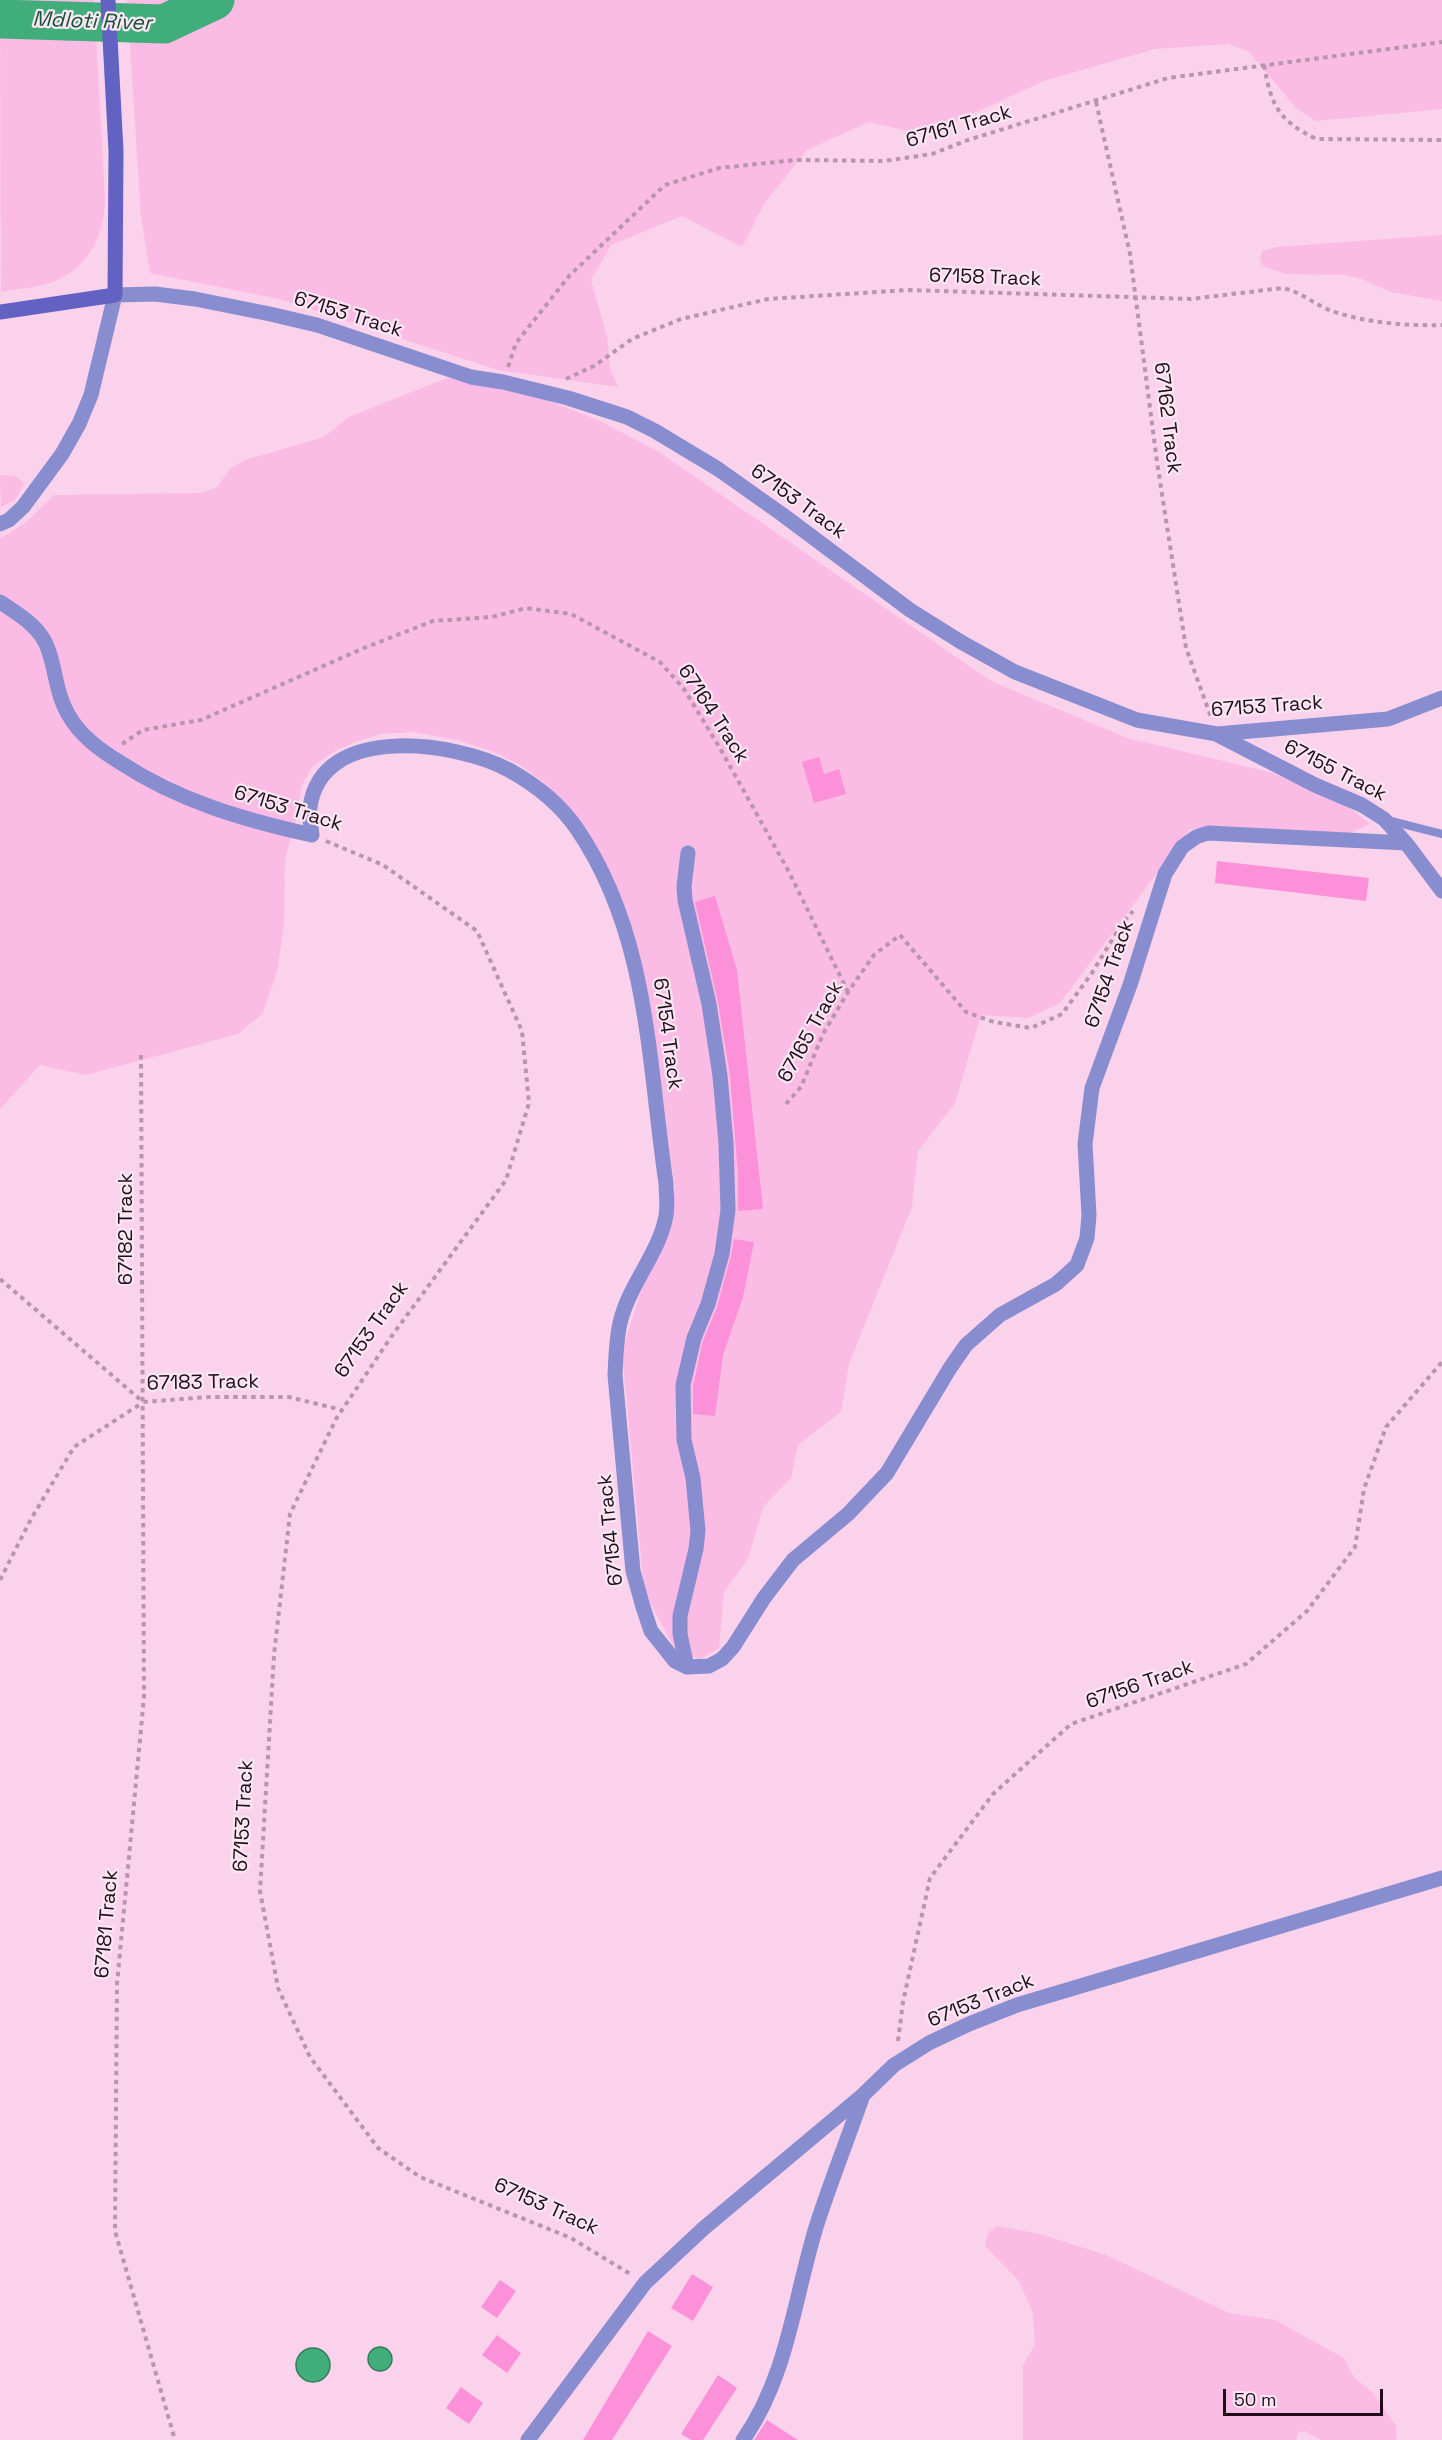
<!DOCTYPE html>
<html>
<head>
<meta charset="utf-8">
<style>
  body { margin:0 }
  #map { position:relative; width:1442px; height:2440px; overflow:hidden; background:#fbd2ec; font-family:"Space Grotesk",sans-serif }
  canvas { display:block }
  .scale { position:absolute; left:1223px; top:2389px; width:160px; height:27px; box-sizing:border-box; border:3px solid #1f0e1a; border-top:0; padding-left:8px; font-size:18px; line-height:21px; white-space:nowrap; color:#1f0e1a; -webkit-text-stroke:4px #fbe6f3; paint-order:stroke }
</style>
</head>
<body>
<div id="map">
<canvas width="1442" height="2440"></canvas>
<div class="scale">50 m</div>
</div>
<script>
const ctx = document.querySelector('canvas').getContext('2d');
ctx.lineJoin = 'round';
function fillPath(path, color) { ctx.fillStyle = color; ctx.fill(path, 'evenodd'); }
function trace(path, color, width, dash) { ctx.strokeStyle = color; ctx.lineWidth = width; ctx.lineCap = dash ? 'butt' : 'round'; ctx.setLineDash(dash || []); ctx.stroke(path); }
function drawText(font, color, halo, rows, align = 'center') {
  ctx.font = font + ' "Space Grotesk",sans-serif'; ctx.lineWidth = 4.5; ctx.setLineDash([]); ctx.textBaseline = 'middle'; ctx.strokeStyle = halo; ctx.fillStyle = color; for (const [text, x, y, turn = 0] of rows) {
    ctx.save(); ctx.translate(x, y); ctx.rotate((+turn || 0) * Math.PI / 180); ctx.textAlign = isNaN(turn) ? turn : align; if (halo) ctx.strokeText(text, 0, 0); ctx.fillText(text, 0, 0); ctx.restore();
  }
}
fillPath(new Path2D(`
  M0,0H94L105,198C105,237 86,272 47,284C32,288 16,289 1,292Z
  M127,0H1442V109L1316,121L1296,108L1249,52L1229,44L1155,49L1044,81L926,135L869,122L807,150L764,204L742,247L682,216L611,245L591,280L607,336L610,369L618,387L498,370L279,299L150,273L141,216Z
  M1442,235V301L1391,292L1362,279L1345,275L1286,274L1263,266L1260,259L1262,251L1276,247Z
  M447,378L531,394L598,420L659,452L991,681L1127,738L1273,773L1349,807L1370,824L1348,834L1190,829L1060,1003L1028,1018L981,1015L955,1103L918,1151L912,1207L849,1364L841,1412L798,1445L791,1478L763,1507L748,1559L724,1592L719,1648L700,1659L676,1651L644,1591L622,1350L675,1188L634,932L586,830L545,783L520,765L494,752L457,740L414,732L381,734L355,742L333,752L312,767L302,785L295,824L285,859L284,925L277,972L262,1014L238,1034L86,1075L40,1065L0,1109V539L25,523L54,495L200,493L216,488L231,468L245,460L324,437L349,417Z
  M0,475L15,476L24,483L16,499L1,507Z
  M997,2226L1040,2234L1106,2255L1229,2313L1275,2320L1344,2358L1354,2377L1373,2393L1396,2426L1397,2440H1321L1304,2431L1298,2433L1296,2440H1023V2365L1035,2345L1033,2313L1019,2281L985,2246L988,2233Z`), '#fabbe4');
const water = new Path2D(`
  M368 2359a12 12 0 1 1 24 0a12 12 0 1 1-24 0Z
  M296 2365a17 17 0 1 1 34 0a17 17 0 1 1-34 0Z`);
fillPath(water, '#40ad7b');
trace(water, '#367d5e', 1.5);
trace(new Path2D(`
  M0,19L164,24L215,0`), '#40ad7b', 39);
fillPath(new Path2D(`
  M819,757L824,774L839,769L846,794L814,803L802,762Z
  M1217,861L1369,878L1366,901L1215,883Z
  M715,896L737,970L763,1209L738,1211V1175L730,1075L718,1002L695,902Z
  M734,1239L754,1242L743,1297L723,1355L715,1416L693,1414V1386L703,1341L717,1307L731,1256Z
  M692,2274L713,2287L693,2321L671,2308Z
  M500,2280L516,2291L497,2318L481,2307Z
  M648,2331L672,2346L612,2440H583Z
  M497,2335L521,2353L507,2373L482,2355Z
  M718,2375L737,2388L703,2440H691L681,2434Z
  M461,2387L483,2403L469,2424L446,2408Z
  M767,2420L798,2440H754Z`), '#fc91da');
trace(new Path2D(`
  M1264,65C1271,105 1278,120 1316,139L1442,140
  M1096,102L1130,254L1157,462L1186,648L1211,717
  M508,367L516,343L570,275L665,185L719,168L796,160L884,161L932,154L968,140L1168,78L1442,42
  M566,379L594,366L632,339L681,319L768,299L908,290L1191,299L1282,288C1300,291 1315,305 1332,311C1366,323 1407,326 1442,325
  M122,744L143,730L201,720L364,648L433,621L492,617L526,608L571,614L660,662L684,689L721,750L789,872L848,992
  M326,841L383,865L477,931L522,1031L529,1103L506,1180L391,1337L336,1419L290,1514L274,1655L260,1891L278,1988L310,2057L378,2148L420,2177L571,2238L632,2275
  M141,1055L144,1697L117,1984L115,2231L175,2440
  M786,1104L801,1087L823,1034L848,992L874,955L900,935L966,1012L994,1022L1031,1028L1062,1014L1092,973L1121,925L1133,911
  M0,1279L143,1402L208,1397H289L342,1410
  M0,1580L31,1519L74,1447L142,1403
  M898,2041L903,2002L930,1878L993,1794L1071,1724L1246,1664L1307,1611L1355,1547L1364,1489L1386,1427L1442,1362`), '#b796ab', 4, [4.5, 4.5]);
trace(new Path2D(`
  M1387,820L1442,834`), '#888dcf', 8);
trace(new Path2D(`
  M0,524L9,520L23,507L62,454L79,424L91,395L115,295L155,294L195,299L270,314L317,325L471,377L503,382L568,398L627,417L655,431L718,469L783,515L910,610L961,642L1015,672L1137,720L1217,734L1388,719L1442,698
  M0,602C18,614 41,627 48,649C56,670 56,694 68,714C80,736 100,750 121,763C179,801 244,820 312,835C311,826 309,816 310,807C322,722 456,742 509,770C536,785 560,804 577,829C649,934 648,1062 666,1183C666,1193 668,1205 666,1216C659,1253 631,1282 621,1319C616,1337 616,1356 615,1375L633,1571L643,1607L651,1631L675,1661L687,1667L709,1666L722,1659L733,1647L764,1598L793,1560L848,1514L887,1473L950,1368L966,1345L1000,1315L1056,1284L1077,1265L1087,1238L1089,1215L1085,1144L1092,1088L1130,985L1165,874L1182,847L1196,837L1208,833L1406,843
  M1218,735L1315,785L1362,805L1384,819L1406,843L1442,891
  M687,1667L680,1634V1616L696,1549L698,1531L693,1478L684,1440L683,1385L694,1338L708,1304L722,1254L728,1210L726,1143L720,1076L709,1004L685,900L684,886L688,853
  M528,2440L645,2283L704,2228L863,2095L894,2065L929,2043L969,2024L1017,2005L1442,1878
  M743,2440C788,2376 794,2298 817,2224C831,2181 848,2138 863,2095`), '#888dcf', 15);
trace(new Path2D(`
  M0,312L115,295L116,151L108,0`), '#6162c2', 15);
drawText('20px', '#1f0e1a', '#fbe6f3', [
  ["67161 Track",959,127,-16],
  ["67158 Track",985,278,2],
  ["67153 Track",348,315,17],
  ["67162 Track",1167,418,83],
  ["67153 Track",798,502,36],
  ["67153 Track",1267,707,-4],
  ["67164 Track",713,714,57],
  ["67155 Track",1335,771,27],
  ["67153 Track",288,809,17],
  ["67154 Track",1110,974,-71],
  ["67165 Track",811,1032,-61],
  ["67154 Track",667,1034,82],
  ["67182 Track",127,1229,-90],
  ["67153 Track",372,1330,-55],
  ["67183 Track",203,1383,-1],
  ["67154 Track",611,1530,-96],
  ["67156 Track",1140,1685,-19],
  ["67153 Track",244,1816,-87],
  ["67181 Track",107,1924,-85],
  ["67153 Track",981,2001,-22],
  ["67153 Track",546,2207,24]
]);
drawText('italic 21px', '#185238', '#fbe6f3', [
  ["Mdloti River",92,22,2]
]);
</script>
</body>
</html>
